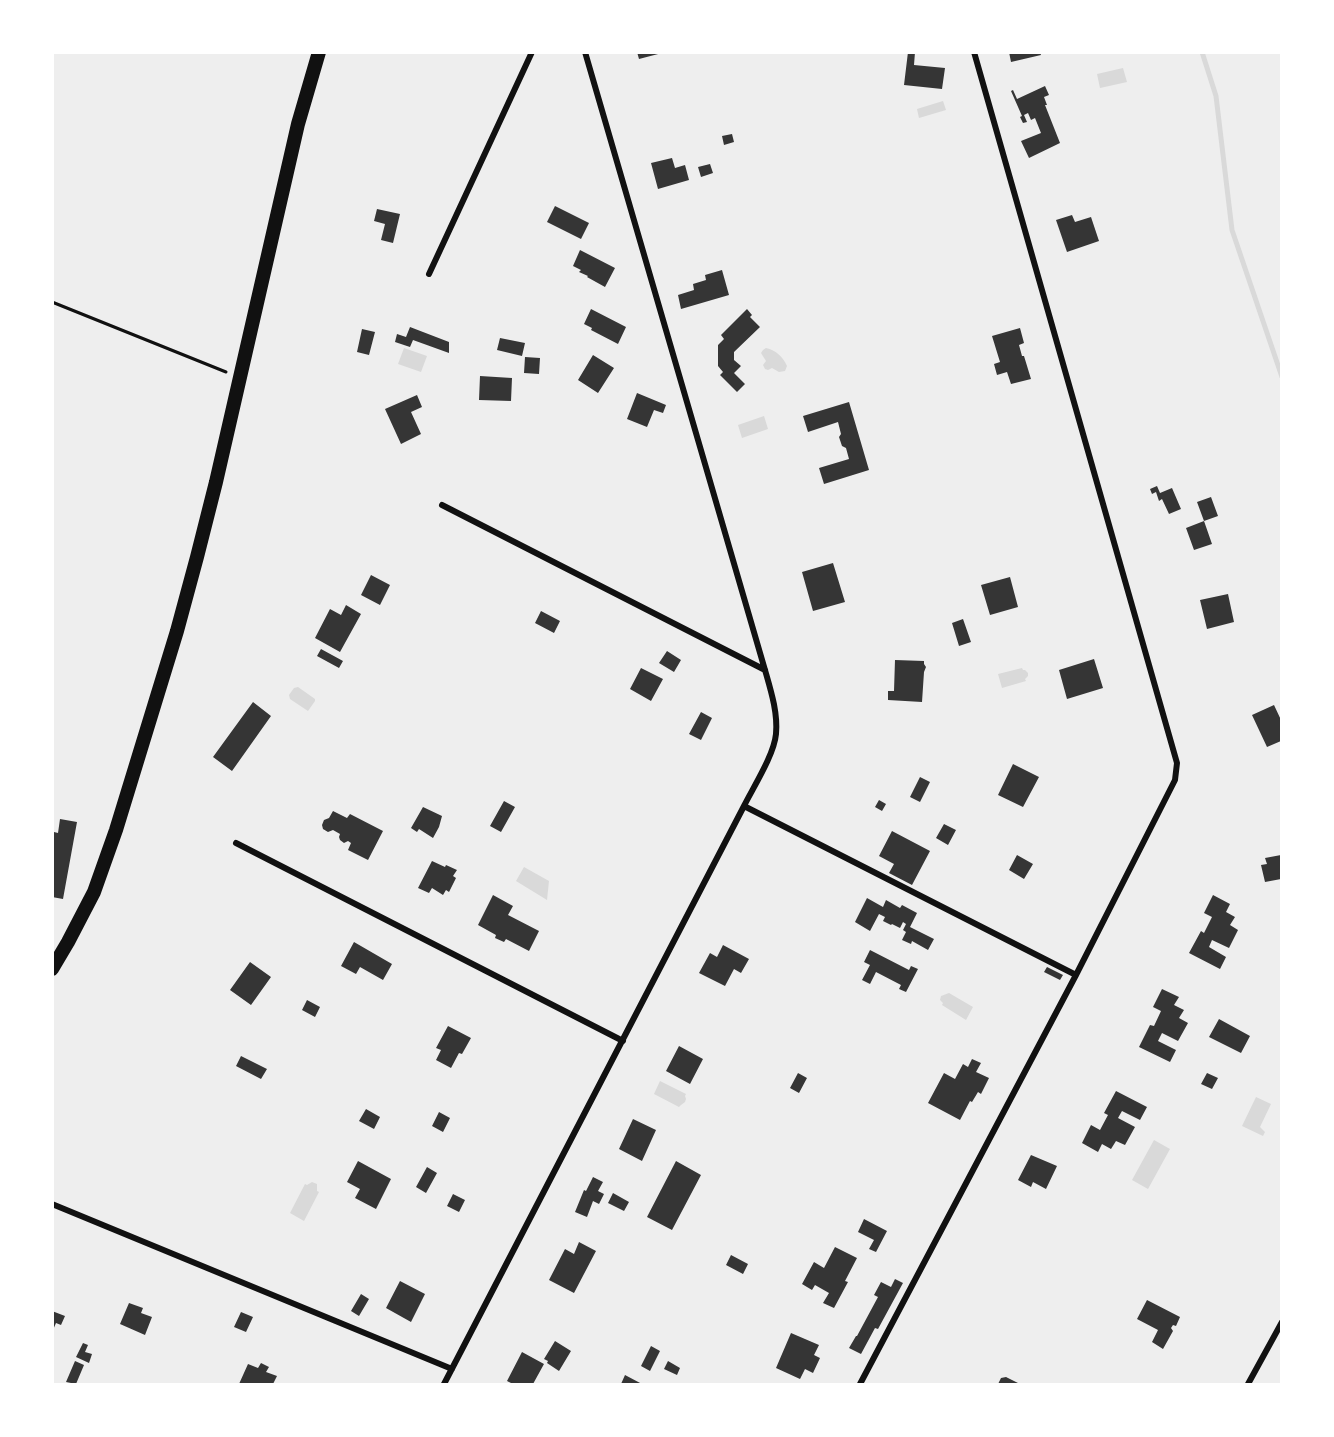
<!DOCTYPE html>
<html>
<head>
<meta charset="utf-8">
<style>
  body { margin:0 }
  #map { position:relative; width:1334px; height:1437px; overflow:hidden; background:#fff; font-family:"Asap Condensed",sans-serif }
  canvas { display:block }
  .frame { position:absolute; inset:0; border:54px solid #fff; pointer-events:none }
</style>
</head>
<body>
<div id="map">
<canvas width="1334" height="1437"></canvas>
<div class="frame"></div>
</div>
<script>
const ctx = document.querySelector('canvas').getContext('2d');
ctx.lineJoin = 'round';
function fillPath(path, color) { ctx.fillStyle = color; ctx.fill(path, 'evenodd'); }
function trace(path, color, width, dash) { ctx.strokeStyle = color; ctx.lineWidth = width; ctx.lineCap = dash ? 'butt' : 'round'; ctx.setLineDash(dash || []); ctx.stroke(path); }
fillPath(new Path2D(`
  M52,53H1281V1384H53Z`), '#eee');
fillPath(new Path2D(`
  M1123,68L1127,82L1100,88L1097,74Z
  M943,101L946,110L919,118L917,109Z
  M404,348L427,356L421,372L398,364Z
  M766,348C776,350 783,357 787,366L785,371L779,372L772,368L768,370L765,369L763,365L766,361L761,353L763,350Z
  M764,416L768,429L742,438L738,425Z
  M1022,668L1023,670H1025L1028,673V676L1025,679L1026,681L1002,688L998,674Z
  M298,687L315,699V701L308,711L290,699L289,695L294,688Z
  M524,867L549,881L547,900L516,881Z
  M949,993L973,1007L966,1020L942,1005L943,1003L940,1000L941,996Z
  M660,1081L686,1094L685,1096L686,1099L685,1102L681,1105L679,1107L654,1094Z
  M1256,1097L1271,1104L1260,1127L1265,1132L1263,1136L1242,1126Z
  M1154,1140L1170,1149L1148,1189L1132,1180Z
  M312,1182L317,1184V1191L319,1192L304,1221L290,1213L305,1184L307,1185Z`), '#d9d9d9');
trace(new Path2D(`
  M1202,52L1216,96L1232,230L1282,377`), '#d9d9d9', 5);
fillPath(new Path2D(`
  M637,52H662V53L639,59Z
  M908,52H915L914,65L945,68L942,89L904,85Z
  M1009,52H1040L1041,55L1011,62Z
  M1045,86L1049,95L1044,97L1047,105H1045L1060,143L1029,158L1021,141L1041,133L1035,118L1031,120L1028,113L1024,115L1027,122L1023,123L1020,117L1022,116L1011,91L1013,90L1017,99Z
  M732,134L734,142L724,145L722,136Z
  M672,158L675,168L685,165L689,180L658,189L651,163Z
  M710,164L713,173L701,177L698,167Z
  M555,206L589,223L581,239L547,222Z
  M377,209L400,214L393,243L381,240L385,224L374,221Z
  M1072,215L1075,222L1091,217L1099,241L1067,252L1056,220Z
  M580,250L615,268L605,287L587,277L588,276L579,272L581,270L573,266Z
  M722,270L729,295L681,309L678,295L694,290L693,284L706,280L705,275Z
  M591,309L626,327L618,344L591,330L592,328L584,324Z
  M747,309L752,315L750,317L760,327L734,352V360L741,366L734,373L745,384L737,392L720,375L723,372L718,366V345L724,339L721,335Z
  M410,327L449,342V353L413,340L410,347L395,342L397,334L406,337Z
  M1020,328L1024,343L1019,345L1022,356H1024L1031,379L1011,384L1007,372L997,375L994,364L1000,362L992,336Z
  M362,329L375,332L369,355L357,352Z
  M500,338L525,343L522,356L497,350Z
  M593,355L614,368L598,393L578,380Z
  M525,357L540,358L539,374L524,373Z
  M480,376L512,378L511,401L479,400Z
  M637,393L666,405L663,413L654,410L647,427L627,419Z
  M417,395L422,407L411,412L421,434L401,444L385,409Z
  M849,402L869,470L824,484L819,468L849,459L846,448L842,446L839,437L841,434L838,422L808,432L803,416Z
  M1157,486L1160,493L1172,488L1181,509L1169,514L1162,499L1159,501L1156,492L1152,494L1150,489Z
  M1211,497L1218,516L1204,521L1212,544L1194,550L1186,528L1204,521L1197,502Z
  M833,563L845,602L813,611L802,572Z
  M371,575L390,585L380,605L361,595Z
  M1010,577L1018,607L990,615L981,585Z
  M1228,594L1234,622L1207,629L1200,600Z
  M346,605L361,614L340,652L315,638L330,609L341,615Z
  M541,611L560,621L554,633L535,623Z
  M963,619L971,642L959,646L952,623Z
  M321,649L343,661L339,668L317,656Z
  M667,651L681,660L674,672L659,663Z
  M1094,659L1103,688L1067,699L1059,670Z
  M895,660L924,661V664L926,667L924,672L922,702L888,700V691H894Z
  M641,668L663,679L651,701L630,689Z
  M253,702L271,716L232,771L213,757Z
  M1274,705L1281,720V741L1267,747L1252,715Z
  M701,712L712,718L701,740L689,734Z
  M1013,764L1039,777L1023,807L998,795Z
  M920,777L930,782L920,802L910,797Z
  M879,800L886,804L882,811L875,807Z
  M504,801L515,807L501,832L490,826Z
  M423,807L442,816L439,827L433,838L419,829L417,832L411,828Z
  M333,811L347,818L350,814L383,831L368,860L348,850L351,843L348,841L344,843L340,840L339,837L340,834L333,830L328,832L323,829L322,825L324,820L329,818Z
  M60,819L77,822L63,899L52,897V837L54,832L58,833Z
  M944,824L956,830L948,845L936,838Z
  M892,831L930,851L912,885L889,873L894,864L879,856Z
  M1017,855L1033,864L1024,879L1009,870Z
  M1281,855V879L1265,882L1261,865L1267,864L1265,858Z
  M432,861L445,867L446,865L457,870L453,876L456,878L449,892L446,890L443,895L432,888L429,893L418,888Z
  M493,895L513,906L508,915L539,931L529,951L506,939L504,942L495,938L496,935L478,925Z
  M1213,895L1230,904L1226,912L1235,917L1230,925L1238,930L1229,948L1212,940L1209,947L1226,957L1220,969L1189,953L1201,931L1204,933L1212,917L1204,913Z
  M867,898L883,907L886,900L900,908L902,905L917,913L910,927L934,939L928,950L912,941L911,944L902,940L906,932L903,930L906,924L903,922L900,928L892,924L891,925L883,921L885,917L879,914L870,931L855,922Z
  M354,942L392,964L383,980L360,967L356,974L341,966Z
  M723,945L749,959L741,973L734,969L725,986L699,973L710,953L717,957Z
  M870,950L909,970L911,966L918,969L906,992L899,989L901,985L876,972L870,984L862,980L870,965L864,962Z
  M250,962L271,977L251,1005L230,990Z
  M1047,967L1063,975L1060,980L1044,972Z
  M1162,989L1179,997L1174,1005L1184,1010L1179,1018L1188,1023L1178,1041L1162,1033L1158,1041L1176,1050L1170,1062L1139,1047L1150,1025L1154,1026L1161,1011L1153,1007Z
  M307,1000L320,1007L315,1017L302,1010Z
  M1219,1019L1250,1036L1241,1053L1209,1037Z
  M448,1026L471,1038L462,1054L459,1053L451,1068L436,1060L441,1050L436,1048Z
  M679,1046L703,1059L690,1084L666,1071Z
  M241,1056L267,1069L261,1079L236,1066Z
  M972,1059L981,1063L976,1072L989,1078L981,1094L978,1092L972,1102L970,1101L960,1120L928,1103L944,1073L955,1079L963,1064L968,1067Z
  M798,1073L807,1078L799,1093L790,1088Z
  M1207,1073L1218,1078L1212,1089L1201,1084Z
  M1116,1091L1147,1107L1140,1120L1122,1111L1118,1118L1135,1127L1125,1145L1116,1141L1111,1149L1102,1144L1098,1152L1082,1143L1091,1125L1100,1130L1108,1115L1104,1113Z
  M366,1109L380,1117L374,1129L359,1121Z
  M439,1112L450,1118L443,1132L432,1126Z
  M633,1119L656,1130L642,1161L619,1149Z
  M1031,1155L1057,1166L1046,1189L1033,1182L1031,1187L1018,1180Z
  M358,1161L391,1179L376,1209L355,1198L360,1189L347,1182Z
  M676,1161L701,1175L672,1230L647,1217Z
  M427,1167L437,1173L426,1193L416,1187Z
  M593,1177L603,1182L598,1191L604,1194L599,1204L593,1201L587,1217L575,1212L584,1190L586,1191Z
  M613,1193L629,1202L624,1211L608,1203Z
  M453,1194L465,1200L459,1212L447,1206Z
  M864,1219L887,1231L876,1252L869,1249L874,1240L858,1232Z
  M579,1242L596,1251L574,1293L549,1280L565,1249L574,1254Z
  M835,1247L857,1258L845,1281L848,1282L834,1308L823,1303L829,1293L815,1285L812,1290L802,1284L814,1262L824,1268Z
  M731,1255L748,1264L743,1274L726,1265Z
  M895,1279L903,1283L878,1329L875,1328L861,1354L849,1348L856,1336H857L878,1297L874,1295L881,1282L891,1287Z
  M400,1281L425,1294L411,1322L386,1308Z
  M361,1294L369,1299L359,1316L351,1311Z
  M1147,1300L1180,1317L1176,1326L1173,1325L1171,1328L1173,1331L1163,1349L1152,1342L1158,1330L1137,1319Z
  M129,1303L143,1308L141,1313L152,1317L145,1335L120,1324Z
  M52,1311L65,1316L61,1325L56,1323L53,1330Z
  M241,1312L253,1317L246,1332L234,1327Z
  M791,1333L819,1345L814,1355L820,1358L813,1373L805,1369L800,1379L776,1368Z
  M555,1341L571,1351L559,1371L547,1363L548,1361L544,1359Z
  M83,1343L88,1345L85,1352L92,1354L89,1363L76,1357Z
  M651,1346L660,1351L650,1371L641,1366Z
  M522,1352L544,1364L533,1384H513L507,1381Z
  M75,1361L84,1365L76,1384L66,1382Z
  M668,1361L680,1368L677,1375L664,1369Z
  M261,1363L269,1367L266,1372L277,1376L273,1384H239L248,1364L258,1368Z
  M625,1375L642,1384H621Z
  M1006,1377L1020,1384H998L1001,1378Z`), '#353535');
trace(new Path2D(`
  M52,302L226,372`), '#111', 3);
trace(new Path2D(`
  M429,274L532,52
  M442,505L765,670
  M744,806L1076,975
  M236,843L623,1041
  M52,1204L452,1369
  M444,1384L744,806C754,786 774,755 776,734C778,713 771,691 765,670L585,52
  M860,1384L1076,975L1175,780L1177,763L974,52
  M1248,1384L1282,1322`), '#111', 6);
trace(new Path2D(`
  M52,969L68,942L94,892L116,830L177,631L197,557L216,482L298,124L319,52`), '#111', 14);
</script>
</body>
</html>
